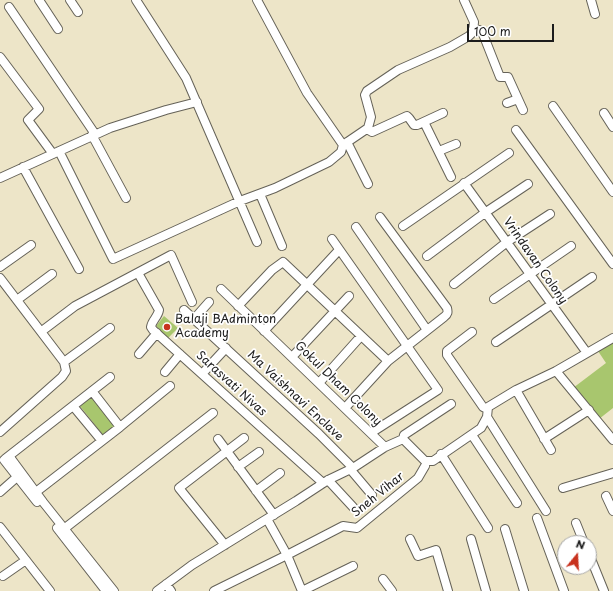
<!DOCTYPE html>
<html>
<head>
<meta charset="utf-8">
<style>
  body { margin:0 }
  #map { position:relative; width:613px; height:591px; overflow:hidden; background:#ede5c8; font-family:"Playpen Sans",sans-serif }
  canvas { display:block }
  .north { position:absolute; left:557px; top:535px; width:40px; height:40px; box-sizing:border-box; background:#fff; border:1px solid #a4a4a4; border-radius:50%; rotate:18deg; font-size:11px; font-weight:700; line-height:16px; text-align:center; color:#1c1c1c }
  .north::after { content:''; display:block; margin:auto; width:14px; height:18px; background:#c8321e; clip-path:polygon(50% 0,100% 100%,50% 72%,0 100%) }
  .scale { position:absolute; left:467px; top:24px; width:87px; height:18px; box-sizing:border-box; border:2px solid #1c1c1c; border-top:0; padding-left:5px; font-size:12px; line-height:14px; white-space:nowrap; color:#1c1c1c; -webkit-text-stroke:3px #fff; paint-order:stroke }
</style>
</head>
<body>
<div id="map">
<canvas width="613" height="591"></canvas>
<div class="north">N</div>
<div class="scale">100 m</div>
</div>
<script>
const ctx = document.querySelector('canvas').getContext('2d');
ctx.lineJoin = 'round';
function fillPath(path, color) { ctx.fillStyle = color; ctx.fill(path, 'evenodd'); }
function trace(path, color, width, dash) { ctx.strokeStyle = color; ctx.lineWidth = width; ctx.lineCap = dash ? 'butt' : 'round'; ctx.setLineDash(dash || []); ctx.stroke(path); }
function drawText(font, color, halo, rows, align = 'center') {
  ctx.font = font + ' "Playpen Sans",sans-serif'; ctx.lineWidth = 3.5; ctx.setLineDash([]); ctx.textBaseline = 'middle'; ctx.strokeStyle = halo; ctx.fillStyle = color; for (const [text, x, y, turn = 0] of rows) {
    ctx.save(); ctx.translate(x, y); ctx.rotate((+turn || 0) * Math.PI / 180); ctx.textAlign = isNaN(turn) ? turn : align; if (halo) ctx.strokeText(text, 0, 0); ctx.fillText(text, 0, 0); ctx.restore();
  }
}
fillPath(new Path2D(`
  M164,316L178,328L168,338L156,326Z
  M613,342V408L599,419L573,388L606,363L598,351Z
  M91,397L115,426L103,435L80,406Z`), '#a8c66e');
const minor = new Path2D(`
  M39,0L58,29
  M70,0L78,12
  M136,0L186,78L257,242
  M257,0L307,93L343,145
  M591,0L595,14
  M9,7L95,134
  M473,29L479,30L483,34L500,77H508L523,110
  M0,57L39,109L28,120L53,154
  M507,103L518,99
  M553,106L613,192
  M604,113L613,127
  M424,122L451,177
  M367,129L372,132L407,116L409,118L414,125H417L443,113
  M516,130L613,264
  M92,135L126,198
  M347,142L368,184
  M59,151L113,259L240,201L275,188L329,162L341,152L343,145L368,128L371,117L365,95L367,91L398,70L450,47L469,36L473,32L474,22L464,0
  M439,151L456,144
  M23,167L79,269
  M0,178L110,128L166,110L197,102
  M464,183L587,353
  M260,194L282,246
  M403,226L509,153
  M356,227L427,330
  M332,239L438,390L371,433
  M427,256L486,212L528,184
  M0,267L31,245
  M138,273L159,310C158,317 152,320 151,327L153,330L323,483
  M0,278L64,362L66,371L62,377L0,432
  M454,284L507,242L550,214
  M221,289L385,447
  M494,299L571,246
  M17,300L52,274
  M238,306L272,270L283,262L388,361
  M184,310L319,434L353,468
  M194,319L209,302
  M42,331L75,306L171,255L192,302
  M264,331L339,250
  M472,332L447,351V355L483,407L487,409
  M496,342L592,277
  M139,354L157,333
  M292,357L349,296
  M64,362L110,328
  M556,371L613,440
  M165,372L180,354
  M202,374L226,348
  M319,383L361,336
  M516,390L551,450
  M92,391L120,427
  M73,406L102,441
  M345,408L388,361L444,317C448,314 448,312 447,308L380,217
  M487,417L546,511
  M472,435L517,503
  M218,439L274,515
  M403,439L404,435L451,404
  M544,439L589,410
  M441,454L488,528
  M9,456L43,502L114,591
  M5,459L110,377
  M4,460L37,502
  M238,467L259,452
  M350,469L372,495
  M328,480L353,507
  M563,488L613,473
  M256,491L280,473
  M0,492L17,477
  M36,492L120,427L170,386
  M606,496L613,511
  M537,518L564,591
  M576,523L584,543
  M0,527L50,591
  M57,528L106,591
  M505,529L524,591
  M60,532L213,413
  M410,539L418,556L436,550L448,591
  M471,539L486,591
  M225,545L179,488L244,438
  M589,554L604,591
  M3,576L26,560
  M383,579L392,591
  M166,584L171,591
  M157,591L192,565L296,501L328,480L353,468L385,447L403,439L425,461H433L481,428L487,417L488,407L516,390L556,371L613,338
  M214,591L287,555L267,519
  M302,591L287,555L343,526L357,528L418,478L425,466
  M302,591L353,566`);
trace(minor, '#656258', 10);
trace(minor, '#fff', 8);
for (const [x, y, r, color] of [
  [167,327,4,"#c8321e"]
]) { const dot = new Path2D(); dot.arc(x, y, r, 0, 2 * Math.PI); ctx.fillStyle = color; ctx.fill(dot); trace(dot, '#fff', 1.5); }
drawText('12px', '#1c1c1c', '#fff', [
  ["Vrindavan Colony",535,261,55],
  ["Sarasvati Nivas",231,384,42],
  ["Gokul Dham Colony",338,384,44],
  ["Ma Vaishnavi Enclave",295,396,43],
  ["Sneh Vihar",378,495,-39]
]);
drawText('12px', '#1c1c1c', '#fff', [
  ["Balaji BAdminton",175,320],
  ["Academy",175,334]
], 'left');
</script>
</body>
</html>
